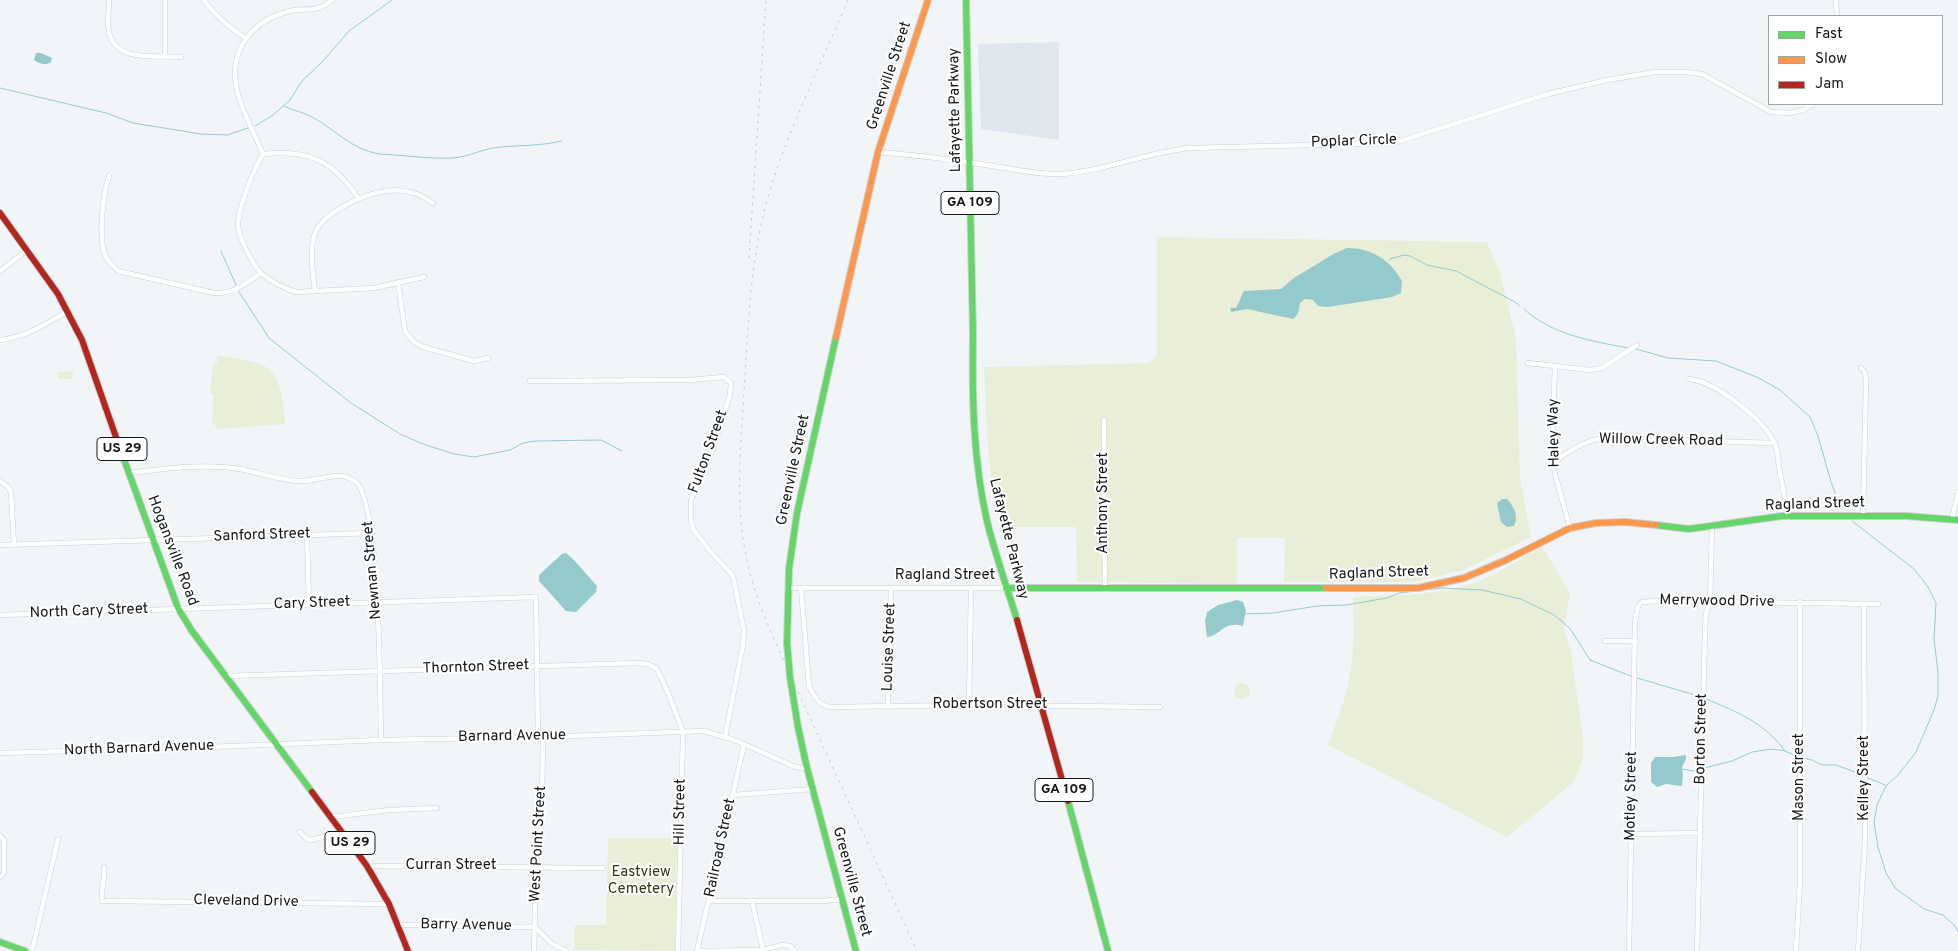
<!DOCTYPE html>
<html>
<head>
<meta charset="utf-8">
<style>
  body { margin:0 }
  #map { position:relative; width:1958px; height:951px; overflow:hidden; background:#f2f5f8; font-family:Overpass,sans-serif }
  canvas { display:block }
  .legend { position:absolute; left:1768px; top:15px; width:175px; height:90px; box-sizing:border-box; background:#fff; border:1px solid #a1a2a3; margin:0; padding:6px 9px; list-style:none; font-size:15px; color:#141618 }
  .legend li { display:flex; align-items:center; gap:10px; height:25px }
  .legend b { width:25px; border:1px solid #a1a2a3 }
</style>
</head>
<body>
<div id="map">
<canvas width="1958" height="951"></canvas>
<ul class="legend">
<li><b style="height:6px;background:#63d668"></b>Fast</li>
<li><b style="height:6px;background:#ff974d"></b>Slow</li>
<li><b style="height:6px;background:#b3261e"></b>Jam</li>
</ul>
</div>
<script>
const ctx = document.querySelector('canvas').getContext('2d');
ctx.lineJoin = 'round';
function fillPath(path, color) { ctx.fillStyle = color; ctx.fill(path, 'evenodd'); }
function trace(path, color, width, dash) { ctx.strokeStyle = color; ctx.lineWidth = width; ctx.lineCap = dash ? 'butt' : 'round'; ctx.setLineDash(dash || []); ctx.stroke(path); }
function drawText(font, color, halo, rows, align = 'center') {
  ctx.font = font + ' Overpass,sans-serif'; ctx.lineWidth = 4; ctx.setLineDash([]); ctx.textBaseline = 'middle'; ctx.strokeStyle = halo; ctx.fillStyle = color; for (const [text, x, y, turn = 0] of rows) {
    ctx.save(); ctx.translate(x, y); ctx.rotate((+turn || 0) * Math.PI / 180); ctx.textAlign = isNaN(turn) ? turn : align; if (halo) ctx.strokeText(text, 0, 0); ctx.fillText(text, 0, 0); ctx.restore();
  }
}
fillPath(new Path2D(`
  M1059,42V140L981,129L978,44Z`), '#e0e6ed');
fillPath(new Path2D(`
  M1157,237L1487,242L1500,273L1516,339L1520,478L1531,537L1463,570L1415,582H1284L1285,538H1237V584L1077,582L1076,527H1002C986,475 987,421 984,367L1149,363L1157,355Z
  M217,355C233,358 252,360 266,367C282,376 284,409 285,424L218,429L212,422L214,395L210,394L213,364H217Z
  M73,371V379H58L57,372Z
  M1542,546L1570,593L1564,629L1571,652L1583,737V758L1574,782L1507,837L1328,745C1336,722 1346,699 1350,674C1355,649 1353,622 1353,597C1393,595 1435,596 1474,583C1499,574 1520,559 1542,546Z
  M1234 691a8 8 0 1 1 16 0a8 8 0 1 1-16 0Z
  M608,838H677L675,951L574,950L575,925H606Z`), '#e9eed9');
fillPath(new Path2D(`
  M36,53H41L52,58L51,62C45,66 40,64 34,60Z
  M1347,248C1372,248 1390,260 1402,281L1401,293L1392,297L1328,307L1318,306L1313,300L1305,299L1300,303L1298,314L1293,319L1247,309L1231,312L1230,308H1236L1244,291L1281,289L1294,278L1335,253Z
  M1502,499H1507C1514,506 1519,517 1514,526L1507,527L1501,522L1497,503Z
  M566,553L573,559L597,586L596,592L576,612L566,611L539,581V575L562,554Z
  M1237,600L1243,602L1246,611L1243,626C1223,620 1221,636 1207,637L1205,621L1207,612L1218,605Z
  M1686,755V759L1682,767L1683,775L1682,786L1666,784L1657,787L1651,782V763L1655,757H1673Z`), '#94cacc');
trace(new Path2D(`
  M0,88L106,113L133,123L201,134L227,135L248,128
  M284,106C292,110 302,112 310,116C334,128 350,149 379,154C403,155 428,159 452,158C470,157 483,148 501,147C523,145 540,146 562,141
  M255,126L273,115L290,100L302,81L323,61L349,31L392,0
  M221,251L236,285
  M1390,259L1404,255L1410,256L1427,265L1456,271L1515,302L1520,306
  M239,292L269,338L351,403L400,434L423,444L454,454L474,457L510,450L523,443L536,441L601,440L622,451
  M1524,309C1552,335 1592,341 1628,348
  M1636,349L1668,358L1716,361L1759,378L1780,390L1810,417L1818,436L1831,482L1840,506
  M1852,521L1914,569L1928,587L1936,603L1934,639L1938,672V696L1934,710L1916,752L1898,775L1886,786L1877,805L1874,822L1878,847L1886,873L1895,888L1924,909L1943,915L1955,926L1958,932
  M1423,590L1443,588L1482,590L1521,599L1554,615L1563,622L1571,630L1590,660L1633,677
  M1246,614L1273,613L1317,606L1346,605L1387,598L1399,593L1416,591
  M1637,678L1702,697
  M1706,699C1737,712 1764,722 1785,751
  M1802,758L1812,760L1822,765H1836L1863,775
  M1704,768L1732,761L1752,752L1772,749L1785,751L1799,757
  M1682,769L1693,771L1700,769
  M1866,777L1885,785`), '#94cacc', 1);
const street = new Path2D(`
  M109,0C109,10 107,22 109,32C115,63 157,55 181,57
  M204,0C215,16 229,27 245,38
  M1836,0L1837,16
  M165,55V0
  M878,152C914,155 950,159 985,165C1010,168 1036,175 1061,174C1105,171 1145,153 1189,148L1394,143L1548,94L1607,80L1655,72H1685L1702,74L1771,112L1790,113L1803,110L1813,104
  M263,154C255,135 244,115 238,94C227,55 248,23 286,12C304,6 315,15 332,0
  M109,176C103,194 97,243 107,259C110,264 115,267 118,271L214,293C234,294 245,284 261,273
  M358,198C334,161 308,149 263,154C254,168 239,206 238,223C237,234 253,266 262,274C272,282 283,288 296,292L374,288L424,277
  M0,271L27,250
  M398,282L405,331L414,342L423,347L474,361L488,358
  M315,291C313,274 309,251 315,233C320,221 331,214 342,207C371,191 404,181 433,203
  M0,340C26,337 46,324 68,311
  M1528,363L1590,370L1602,368L1637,345
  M1555,366L1552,445L1555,474L1570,528
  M1861,368L1865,372L1866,381L1863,516
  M1689,379C1715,381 1766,421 1775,444C1778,451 1778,460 1779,467C1782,483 1785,500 1788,516
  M530,381L689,380L724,377L731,383L730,395L714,447L691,500V520L693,529L710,551L733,576L744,631L743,645L725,737
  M1104,420L1105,587
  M1554,462C1570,450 1584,441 1604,438L1775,443
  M130,473C165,469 204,463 240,469C260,473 279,480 299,481C317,482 339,469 355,481C381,501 380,699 381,740
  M0,481L8,487L11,492L14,544
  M1952,519L1958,492
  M307,535L309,604
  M0,545L372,533
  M787,588H1006
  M801,588L809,686L815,697L820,703L829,707L974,705L1160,707
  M0,615L536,597L538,737
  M1605,641H1636
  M226,676L637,663L648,664L657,669L669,695L683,732L678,951
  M888,705L891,588
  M969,705L971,588
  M0,753L209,747L381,740L543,737L704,731L737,741L795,767L807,768
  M733,795L813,789
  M331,817L390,810L437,808
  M300,832L307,839L311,840L342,832
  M1631,834L1700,833
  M0,836L4,840V873L0,877
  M367,866L603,868
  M104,867C106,879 100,889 102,901L389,904
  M709,901H823L843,899
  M752,901L763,950
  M398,925L535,927L551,943L566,951
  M32,951L58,839
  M534,951L536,867L540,838L542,802L543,737
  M697,951L744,745
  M697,951L763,950L782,945L790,946L795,951
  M1629,951L1635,622L1638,606L1642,602L1657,601L1878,604
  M1697,951L1705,630L1706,613L1710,603L1712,527
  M1796,951L1800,882V602
  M1858,951L1865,842L1864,604`);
const fast = new Path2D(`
  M966,0L973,334C972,396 973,460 987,521C995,554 1007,587 1017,620
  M117,440L178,608L192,631L312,792
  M1656,525L1689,529L1782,516H1906L1958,520
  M1006,588H1326
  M787,643L789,569L797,513L836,337
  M798,727L807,768L856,951
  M1068,801L1108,951
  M0,942L25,951`);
const slow = new Path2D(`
  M836,337L878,152L928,0
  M1326,588H1418L1464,578L1506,560L1570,528L1596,523L1625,522L1656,525`);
const jam = new Path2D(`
  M0,213L58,294L82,340L117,440
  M1017,620L1068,801
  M312,792L367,866L389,904L408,951`);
trace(street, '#cecfd2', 5.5);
trace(fast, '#cecfd2', 8);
trace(slow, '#cecfd2', 8);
trace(jam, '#cecfd2', 8);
trace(street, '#fdfefe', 4.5);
trace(fast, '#63d668', 6);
trace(slow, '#ff974d', 6);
trace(jam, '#b3261e', 6);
trace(new Path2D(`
  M848,0C820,66 787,132 767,200C750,262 748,328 744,392C741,445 735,498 745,550C750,581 761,608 773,637L917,951
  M749,258L766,0`), '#c4c5c5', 1, [2.5, 5]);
const fastBridge = new Path2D(`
  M787,643L790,677L798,727`);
trace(fastBridge, '#cecfd2', 8, []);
trace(fastBridge, '#63d668', 6);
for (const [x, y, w] of [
  [970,203,58],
  [122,449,50],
  [1064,790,58],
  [350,843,50]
]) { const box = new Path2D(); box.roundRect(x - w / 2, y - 11.5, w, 23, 4); ctx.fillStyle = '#fff'; ctx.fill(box); trace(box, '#141618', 1); }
drawText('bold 14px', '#141618', null, [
  ["GA 109",970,203],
  ["US 29",122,449],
  ["GA 109",1064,790],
  ["US 29",350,843]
]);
drawText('15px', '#141618', '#fff', [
  ["Greenville Street",890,76,-72],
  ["Lafayette Parkway",956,110,-91],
  ["Poplar Circle",1354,142,-2],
  ["Haley Way",1555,433,-91],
  ["Willow Creek Road",1661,441,1],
  ["Fulton Street",709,452,-70],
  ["Greenville Street",794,470,-78],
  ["Anthony Street",1104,503,-90],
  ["Ragland Street",1815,505,-2],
  ["Sanford Street",262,536,-2],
  ["Lafayette Parkway",1008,539,76],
  ["Hogansville Road",172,551,69],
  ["Newnan Street",373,570,-95],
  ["Ragland Street",1379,574,-2],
  ["Ragland Street",945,576],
  ["Merrywood Drive",1717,602,1],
  ["Cary Street",312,604,-2],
  ["North Cary Street",89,612,-2],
  ["Louise Street",890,647,-88],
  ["Thornton Street",476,668,-2],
  ["Robertson Street",990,705],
  ["Barnard Avenue",512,737,-1],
  ["Borton Street",1702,739,-89],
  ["North Barnard Avenue",139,749,-2],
  ["Mason Street",1800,777,-90],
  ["Kelley Street",1865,778,-90],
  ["Motley Street",1632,796,-89],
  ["Hill Street",681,812,-89],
  ["West Point Street",539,844,-87],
  ["Railroad Street",721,848,-78],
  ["Curran Street",451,866],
  ["Greenville Street",851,882,75],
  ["Cleveland Drive",246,902,1],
  ["Barry Avenue",466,926,1]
]);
drawText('15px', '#363a0e', '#fff', [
  ["Eastview",641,873],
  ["Cemetery",641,890]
]);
</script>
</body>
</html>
